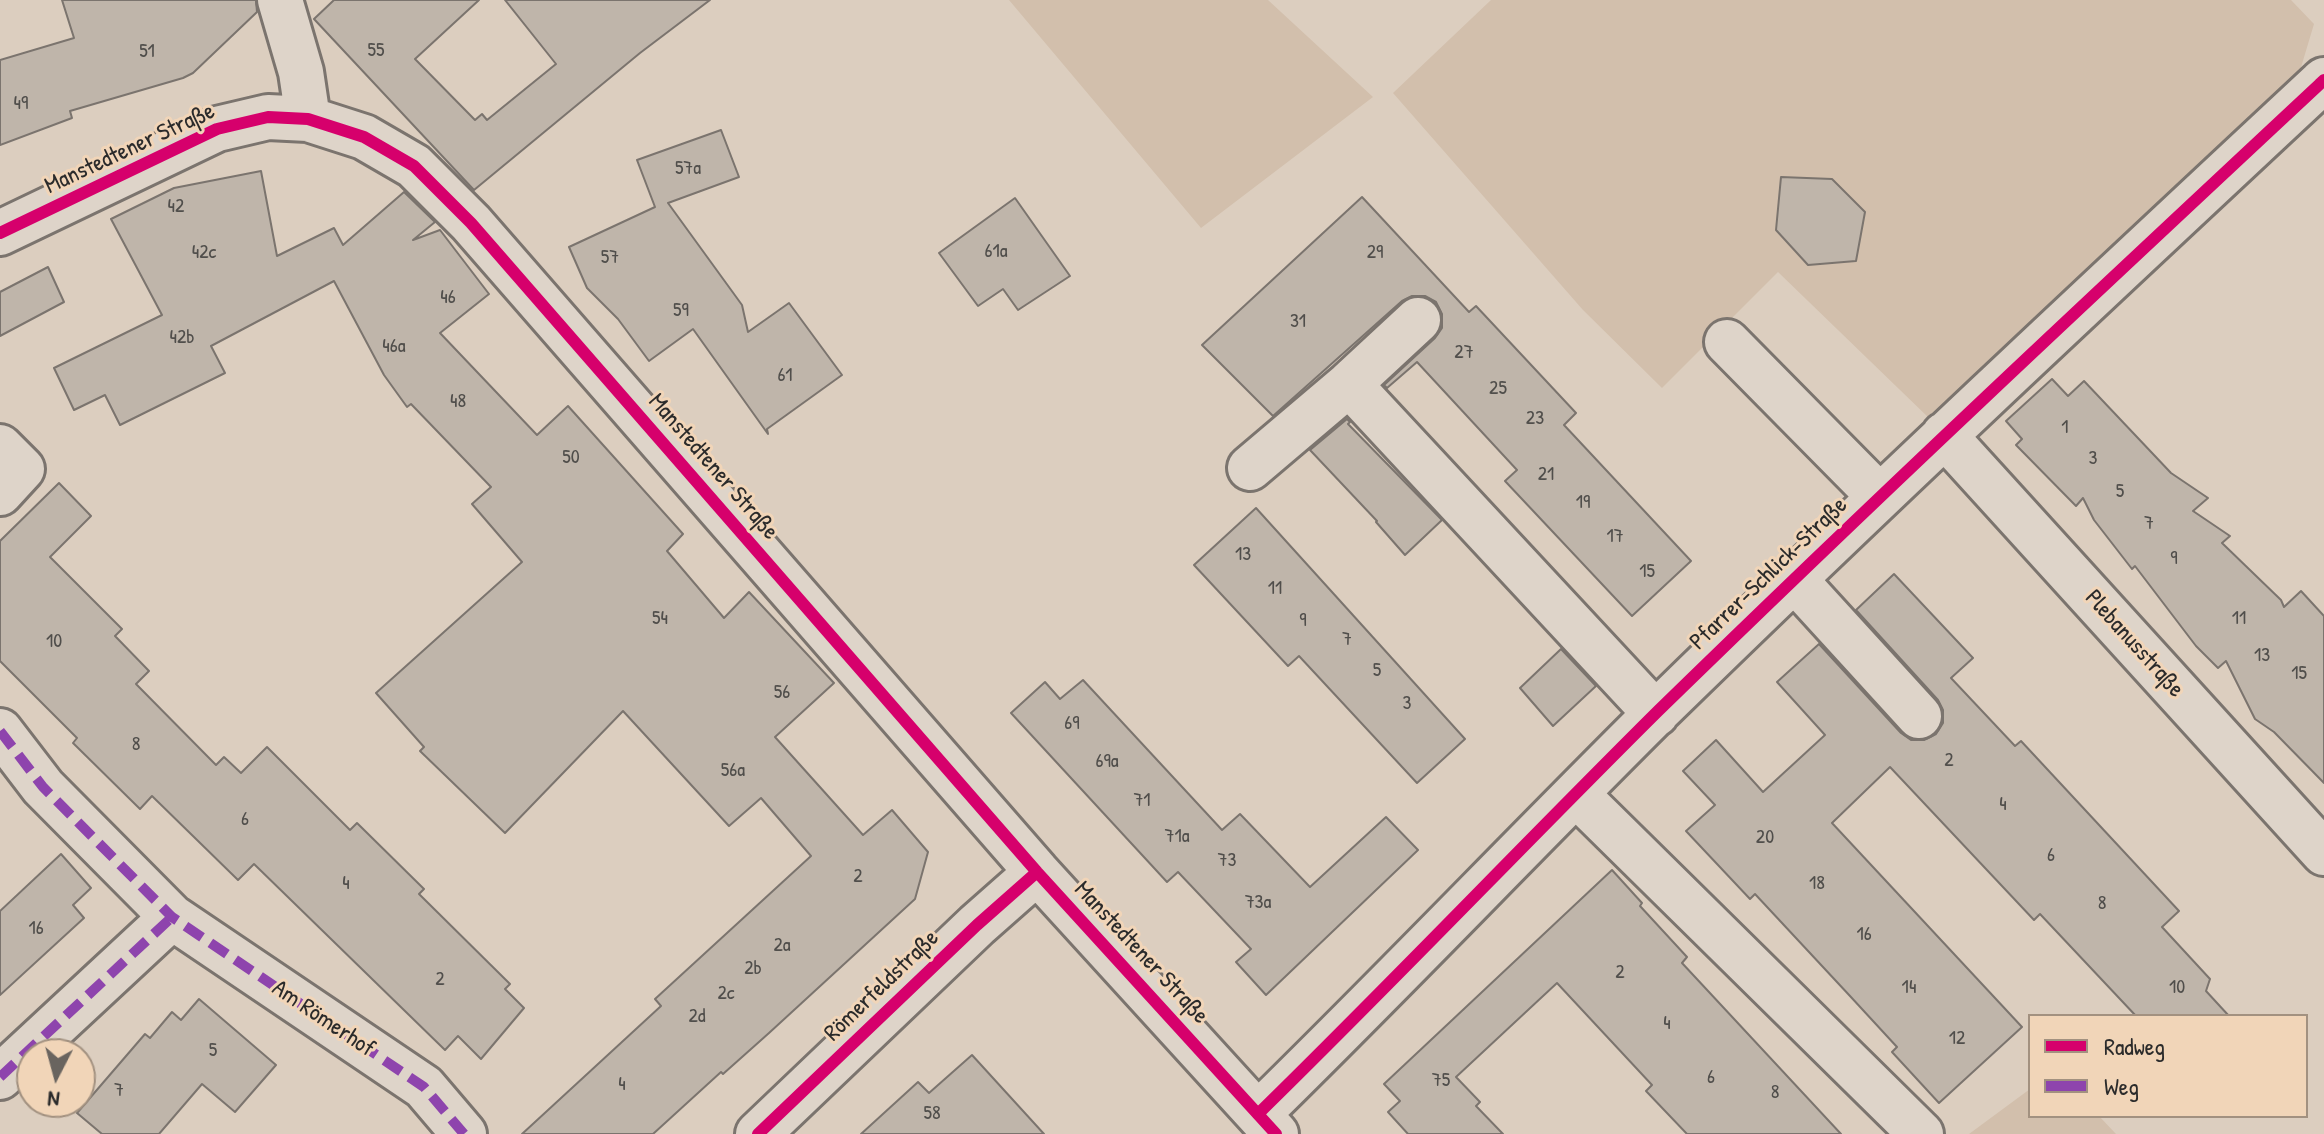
<!DOCTYPE html>
<html>
<head>
<meta charset="utf-8">
<style>
  body { margin:0 }
  #map { position:relative; width:2324px; height:1134px; overflow:hidden; background:#dccebf; font-family:"Patrick Hand",sans-serif }
  canvas { display:block }
  .legend { position:absolute; left:2028px; top:1014px; width:280px; height:104px; box-sizing:border-box; background:#f1d5b8; border:2px solid #a29180; margin:0; padding:10px 14px; list-style:none; font-size:24px; color:#2b2b2b }
  .legend li { display:flex; align-items:center; gap:16px; height:40px }
  .legend b { width:40px; border:2px solid #a29180 }
  .north { position:absolute; left:16px; top:1038px; width:80px; height:80px; box-sizing:border-box; background:#f1d5b8; border:2px solid #a29180; border-radius:50%; rotate:186deg; font-size:22px; font-weight:700; line-height:32px; text-align:center; color:#2b2b2b }
  .north::after { content:''; display:block; margin:auto; width:28px; height:36px; background:#69645f; clip-path:polygon(50% 0,100% 100%,50% 72%,0 100%) }
</style>
</head>
<body>
<div id="map">
<canvas width="2324" height="1134"></canvas>
<ul class="legend">
<li><b style="height:10px;background:#d6006c"></b>Radweg</li>
<li><b style="height:10px;background:#8e44ad"></b>Weg</li>
</ul>
<div class="north">N</div>
</div>
<script>
const ctx = document.querySelector('canvas').getContext('2d');
ctx.lineJoin = 'round';
function fillPath(path, color) { ctx.fillStyle = color; ctx.fill(path, 'evenodd'); }
function trace(path, color, width, dash) { ctx.strokeStyle = color; ctx.lineWidth = width; ctx.lineCap = dash ? 'butt' : 'round'; ctx.setLineDash(dash || []); ctx.stroke(path); }
function drawText(font, color, halo, rows, align = 'center') {
  ctx.font = font + ' "Patrick Hand",sans-serif'; ctx.lineWidth = 6; ctx.setLineDash([]); ctx.textBaseline = 'middle'; ctx.strokeStyle = halo; ctx.fillStyle = color; for (const [text, x, y, turn = 0] of rows) {
    ctx.save(); ctx.translate(x, y); ctx.rotate((+turn || 0) * Math.PI / 180); ctx.textAlign = isNaN(turn) ? turn : align; if (halo) ctx.strokeText(text, 0, 0); ctx.fillText(text, 0, 0); ctx.restore();
  }
}
fillPath(new Path2D(`
  M1009,0H1268L1373,97L1201,228Z
  M1491,0H2291L2314,24L2299,74L1930,419L1778,272L1662,388L1583,310L1393,93Z
  M2030,1089V1116H2099L2116,1134H1969Z`), '#d2bfac');
const building = new Path2D(`
  M62,0H256L257,12L193,73L183,78L70,111L72,118L0,145V60L74,38Z
  M334,0H479L415,59L475,120L482,114L487,120L556,64L505,0H710L640,53L474,190L314,19Z
  M721,130L739,177L668,203L742,305L748,332L789,303L842,375L767,429L768,434L693,329L649,361L618,319L587,288L569,247L655,207L637,160Z
  M261,171L277,256L334,228L343,245L404,192L435,222L413,240L440,230L489,294L440,333L537,435L568,406L683,534L667,551L724,618L749,592L834,683L775,737L863,835L892,810L928,852L915,899L769,1033L723,1074L721,1072L653,1134H522L661,1006L655,999L811,856L761,798L729,826L623,711L505,833L420,751L424,747L376,693L522,562L472,504L491,487L411,404L407,407L384,375L334,281L211,346L225,373L120,425L105,395L74,410L54,368L162,315L111,219L174,188Z
  M1781,177L1832,179L1865,212L1856,261L1808,265L1776,230Z
  M1362,197L1469,312L1476,306L1576,413L1564,425L1691,561L1632,616L1505,481L1517,470L1417,362L1387,388L1384,385L1435,338L1442,328V314L1436,302L1425,296H1412L1402,301L1273,416L1202,345Z
  M1015,198L1070,276L1018,310L1003,289L978,306L939,253Z
  M48,267L64,302L0,336V292Z
  M2052,379L2068,396L2084,381L2171,473L2208,498L2193,511L2230,536L2222,543L2281,600L2284,607L2301,591L2324,616V783L2274,732L2255,719L2226,661L2218,668L2196,646L2135,566L2132,569L2094,520L2083,498L2076,506L2016,445L2022,439L2006,421Z
  M1347,419L1350,422L1348,424L1442,520L1405,555L1376,522L1377,521L1310,450Z
  M59,483L91,516L50,557L122,629L115,636L149,671L136,684L216,765L224,757L241,773L267,747L350,830L357,823L424,889L419,894L510,984L505,989L524,1008L481,1059L458,1036L445,1050L254,864L238,880L152,796L140,809L73,743L77,738L0,661V541Z
  M1256,508L1465,739L1417,783L1299,656L1288,666L1194,565Z
  M1894,574L1973,658L1951,678L2015,746L2021,741L2179,911L2162,927L2210,979L2206,991L2229,1016H2136L2040,914L2034,920L1890,767L1832,823L2022,1027L1939,1103L1892,1052L1897,1047L1850,996L1755,894L1750,899L1686,831L1715,805L1683,771L1716,740L1763,792L1825,735L1777,682L1819,644L1901,733L1911,740H1924L1936,734L1943,723V710L1938,700L1856,610Z
  M1561,649L1596,686L1553,726L1520,688Z
  M1083,680L1222,830L1240,814L1310,887L1386,817L1418,850L1266,995L1236,962L1251,949L1178,872L1167,882L1011,713L1045,682L1060,699Z
  M61,854L91,888L73,905L84,918L0,995V911Z
  M1612,870L1642,903L1640,906L1687,957L1682,963L1841,1134H1687L1646,1091L1652,1085L1557,983L1456,1077L1480,1102L1476,1106L1503,1134H1408L1388,1112L1400,1101L1384,1084Z
  M199,999L276,1065L235,1112L202,1084L159,1134H102L77,1113L145,1034L150,1038L172,1012L181,1020Z
  M972,1055L1044,1134H861L918,1082L929,1093Z`);
fillPath(building, '#bfb5aa');
trace(building, '#7b746e', 2);
const minor = new Path2D(`
  M280,0L301,72L308,119
  M0,233L217,129L268,117L308,119L364,137L414,166L471,223L1037,872L1276,1134
  M1727,342L1880,497
  M1349,384L1418,320
  M1944,435L2324,853
  M0,447L22,469L0,493
  M1250,468L1349,384L1656,714
  M1794,579L1919,716
  M0,731L43,787L172,917L424,1087L464,1134
  M1576,794L1921,1134
  M0,1077L172,917
  M1259,1113C1394,981 1524,844 1658,711C1877,497 2100,289 2324,80
  M758,1134L977,925L1037,872`);
trace(minor, '#7b746e', 50);
trace(minor, '#ded4c9', 44);
trace(new Path2D(`
  M0,731L43,787L172,917L424,1087L464,1134
  M0,1077L172,917`), '#8e44ad', 10, [20, 10]);
trace(new Path2D(`
  M0,233L217,129L268,117L308,119L364,137L414,166L471,223L1037,872L1276,1134
  M1259,1113C1394,981 1524,844 1658,711C1877,497 2100,289 2324,80
  M758,1134L977,925L1037,872`), '#d6006c', 12);
drawText('20px', '#504e4b', null, [
  ["55",376,51],
  ["51",147,52],
  ["49",21,104],
  ["57a",688,169],
  ["42",176,207],
  ["61a",996,252],
  ["42c",204,253],
  ["29",1375,253],
  ["57",610,258],
  ["46",448,298],
  ["59",681,311],
  ["31",1298,322],
  ["42b",182,338],
  ["46a",394,347],
  ["27",1464,353],
  ["61",785,376],
  ["25",1498,389],
  ["48",458,402],
  ["23",1535,419],
  ["1",2065,428],
  ["50",571,458],
  ["3",2093,459],
  ["21",1546,475],
  ["5",2120,492],
  ["19",1583,503],
  ["7",2149,524],
  ["17",1615,537],
  ["13",1243,555],
  ["9",2174,559],
  ["15",1647,572],
  ["11",1275,589],
  ["54",660,619],
  ["11",2239,619],
  ["9",1303,621],
  ["7",1347,640],
  ["10",54,642],
  ["13",2262,656],
  ["5",1377,671],
  ["15",2299,674],
  ["56",782,693],
  ["3",1407,704],
  ["69",1072,724],
  ["8",136,745],
  ["2",1949,761],
  ["69a",1107,762],
  ["56a",733,771],
  ["71",1142,801],
  ["4",2003,805],
  ["6",245,820],
  ["71a",1177,837],
  ["20",1765,838],
  ["6",2051,856],
  ["73",1227,861],
  ["2",858,877],
  ["4",346,884],
  ["18",1817,884],
  ["73a",1258,903],
  ["8",2102,904],
  ["16",36,929],
  ["16",1864,935],
  ["2a",782,946],
  ["2b",753,969],
  ["2",1620,973],
  ["2",440,980],
  ["14",1909,988],
  ["10",2177,988],
  ["2c",726,994],
  ["2d",697,1017],
  ["4",1667,1024],
  ["12",1957,1039],
  ["5",213,1051],
  ["6",1711,1078],
  ["75",1441,1081],
  ["4",622,1085],
  ["7",119,1091],
  ["8",1775,1093],
  ["58",932,1114]
]);
drawText('24px', '#2b2b2b', '#f1d5b8', [
  ["Manstedtener Straße",130,149,-25],
  ["Manstedtener Straße",713,467,49],
  ["Pfarrer-Schlick-Straße",1769,574,-44],
  ["Plebanusstraße",2134,644,48],
  ["Manstedtener Straße",1141,953,47],
  ["Römerfeldstraße",882,986,-44],
  ["Am Römerhof",323,1019,34]
]);
</script>
</body>
</html>
